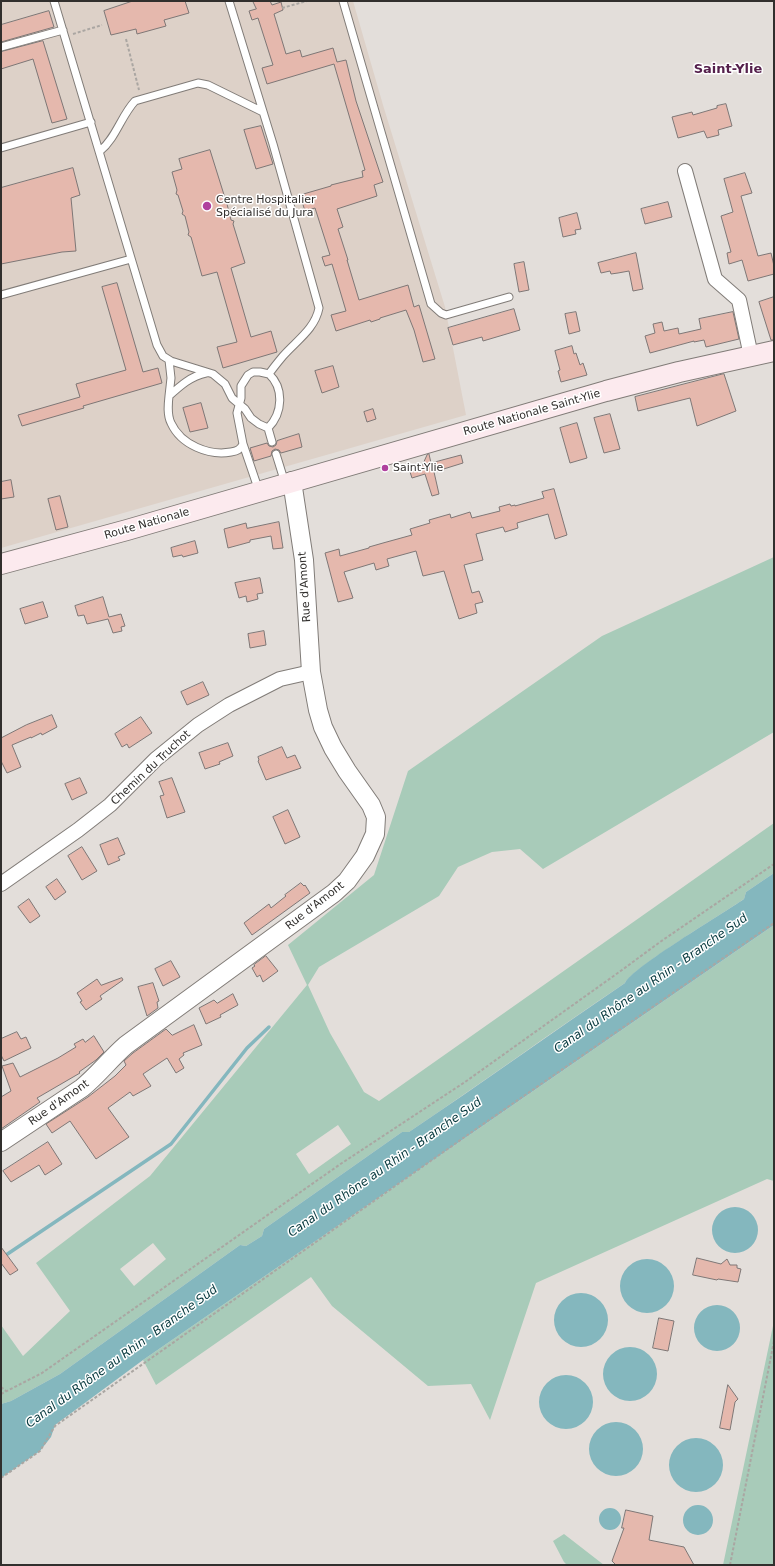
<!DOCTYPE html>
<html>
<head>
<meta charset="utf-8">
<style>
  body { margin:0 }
  #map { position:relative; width:775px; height:1566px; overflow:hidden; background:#e3deda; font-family:"DejaVu Sans",sans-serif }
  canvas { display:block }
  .frame { position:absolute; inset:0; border:2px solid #312f2d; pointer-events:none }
</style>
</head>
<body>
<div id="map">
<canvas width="775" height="1566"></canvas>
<div class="frame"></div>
</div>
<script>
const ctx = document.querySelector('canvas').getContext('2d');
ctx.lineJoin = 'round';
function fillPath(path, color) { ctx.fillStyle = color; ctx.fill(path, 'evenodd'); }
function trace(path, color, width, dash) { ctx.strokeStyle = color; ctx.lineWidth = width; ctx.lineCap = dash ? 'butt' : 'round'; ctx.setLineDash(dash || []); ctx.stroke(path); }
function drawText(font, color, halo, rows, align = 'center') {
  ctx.font = font + ' "DejaVu Sans",sans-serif'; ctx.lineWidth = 3; ctx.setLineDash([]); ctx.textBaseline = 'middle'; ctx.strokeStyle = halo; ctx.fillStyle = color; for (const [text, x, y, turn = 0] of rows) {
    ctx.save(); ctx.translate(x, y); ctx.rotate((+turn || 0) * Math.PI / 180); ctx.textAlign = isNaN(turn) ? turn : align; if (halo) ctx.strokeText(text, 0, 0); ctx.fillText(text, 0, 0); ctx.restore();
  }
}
fillPath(new Path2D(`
  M1,1H353L383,105L445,307L466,415L1,548Z`), '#ddd1c8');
fillPath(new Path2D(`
  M774,557V732L543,869L520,849L492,852L458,867L439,896L319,967L308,985L330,1033L364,1092L379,1101L774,823V873L746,892L744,899C725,912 631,969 625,983C553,1031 482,1083 409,1132H402L264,1229L262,1236L246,1246L240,1245L60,1374L11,1401L1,1404V1325L23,1356L70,1311L36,1263L150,1176L307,985L288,945L374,875L408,771L602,636ZM338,1125L351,1144L309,1174L296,1154ZM153,1243L166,1259L134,1286L120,1269Z
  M774,925V1181L767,1179L536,1283L490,1420L471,1384L428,1386L332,1306L311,1277L156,1385L143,1360Z
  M774,1321V1565H723Z
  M564,1534L604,1565H567L564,1562L553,1541Z`), '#a8cbb9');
fillPath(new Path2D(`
  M774,873V925L143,1360L55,1425L51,1437L40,1451L1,1478V1404L11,1401L60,1374L240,1245L246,1246L262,1236L264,1229L402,1132H409C482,1083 553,1032 625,983C631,968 724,913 744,899L746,892Z
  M712 1230a23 23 0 1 1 46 0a23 23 0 1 1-46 0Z
  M620 1286a27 27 0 1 1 54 0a27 27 0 1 1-54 0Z
  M554 1320a27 27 0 1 1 54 0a27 27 0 1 1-54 0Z
  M694 1328a23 23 0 1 1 46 0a23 23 0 1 1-46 0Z
  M603 1374a27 27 0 1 1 54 0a27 27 0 1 1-54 0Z
  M539 1402a27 27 0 1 1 54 0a27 27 0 1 1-54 0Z
  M589 1449a27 27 0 1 1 54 0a27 27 0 1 1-54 0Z
  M669 1465a27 27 0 1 1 54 0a27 27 0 1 1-54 0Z
  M683 1520a15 15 0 1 1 30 0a15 15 0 1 1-30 0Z
  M599 1519a11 11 0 1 1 22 0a11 11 0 1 1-22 0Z`), '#84b7be');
trace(new Path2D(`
  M6,1255L171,1144L247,1048L269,1027`), '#84b7be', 3.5);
const building = new Path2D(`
  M133,1H185L189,13L164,20L166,26L137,34L136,29L111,35L104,11Z
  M253,1H270L272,5L281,2L283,10L274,14L286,54L300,50L302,57L333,48L337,62L346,60L356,101L383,182L374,185L377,196L337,209L343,227L338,229L348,260H347L359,300L408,285L414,307L419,305L435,359L423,362L414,330L406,310L380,318V319L371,322L370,320L336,331L331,315L346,311L332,264L325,266L322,257L330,255L315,208L305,211L300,195L331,186V185L363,177L362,171L365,170L334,64L267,84L262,68L273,65L258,18L252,20L249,11L256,9Z
  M49,11L54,27L1,42V25Z
  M43,41L67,119L52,123L33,59L1,69V52Z
  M726,104L732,126L718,130L719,135L707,138L704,131L678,138L672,117L692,112L693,115L717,108V106Z
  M261,126L273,164L256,169L244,130Z
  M210,150L225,198L228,200L227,204L231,220L234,221L233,224L245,263L231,268L251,337L271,331L277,352L223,368L217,347L237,342L217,272L202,276L191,237L188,235L189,232L185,216L182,214L183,211L178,195L176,194L177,190L172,172L182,169L179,159Z
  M73,168L80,195L71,198L76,251L62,252L1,264V188Z
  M745,173L752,193L741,196L758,256L771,253L774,266V274L748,281L742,260L729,264L727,253L731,252L721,216L733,212L724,179Z
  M668,202L672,217L645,224L641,209Z
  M577,213L581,229L575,230L576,234L563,237L559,218Z
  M636,253L643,289L633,291L629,271L618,273L611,274L610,271L601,273L598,263Z
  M524,262L529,290L519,292L514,264Z
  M117,283L143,372L158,368L162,383L83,406L84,408L22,426L18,415L80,397L76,384L126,370L102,287Z
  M774,297V340H771L759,302Z
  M514,309L520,330L483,341L482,337L453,345L448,328Z
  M576,312L580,331L569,334L565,314Z
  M733,312L739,339L706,347L704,340L694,342V341L650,353L645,336L655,333L653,324L662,322L664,331L678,328L679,334L701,329L699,319Z
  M572,346L574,354L576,353L580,365L583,363L587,375L561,382L558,371L560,370L555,351Z
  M333,366L339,387L322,393L315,371Z
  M724,374L736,411L697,426L690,398L638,411L635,397Z
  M201,403L208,428L190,432L183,408Z
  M373,409L376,419L367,422L364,412Z
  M610,414L620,449L604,453L594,418Z
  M577,423L587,458L570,463L560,428Z
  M299,434L302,447L281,453L279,450L275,449L272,451L271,456L254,461L250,448L267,443L269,446L273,447L276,445L277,441Z
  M429,454L431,463L461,455L463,463L434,472L439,494L432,496L425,474L412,478L409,469L422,466L427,455Z
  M11,480L14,497L1,499V482Z
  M554,489L567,535L555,539L548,514L517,523L518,528L505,532L503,527L476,534L483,560L464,565L472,593L479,591L483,602L475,604L477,613L459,619L444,571L423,576L416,551L387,559L389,566L376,570L374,563L344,572L353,598L338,602L325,553L339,549L340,556L369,548V547L383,543L412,535L410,529L430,523L429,520L450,514L451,518L470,512L472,518L500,511L499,507L510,504L511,506L515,505V506L544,498L542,492Z
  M60,496L68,527L56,530L48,499Z
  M279,522L283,548L273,549L271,536L250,540V542L228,548L224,529L246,523L247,528Z
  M195,541L198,553L183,557L182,555L173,557L171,548Z
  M260,578L263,593L257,594L258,599L247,602L246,596L239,598L235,583Z
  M103,597L109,617L121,614L125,626L121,627L122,631L113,633L108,619L87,624L84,615L78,616L75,606Z
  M43,602L48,617L25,624L20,609Z
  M264,631L266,645L250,648L248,634Z
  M203,682L209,695L187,705L181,692Z
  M52,715L57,727L42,735L41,733L31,738V737L12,745L21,767L7,773L1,761V738L26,725Z
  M141,717L152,733L129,748L127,744L122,747L115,734Z
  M228,743L233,756L219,762L220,764L205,769L199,753Z
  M282,747L287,758L295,755L301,768L266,780L258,761L259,760L258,757Z
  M80,778L87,793L72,800L65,784Z
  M172,778L185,812L167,818L160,796L164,795L159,782Z
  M288,810L300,837L285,844L273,817Z
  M118,838L125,854L118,857L120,860L108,865L100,845Z
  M82,847L97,871L82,880L68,856Z
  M57,879L66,892L55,900L46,887Z
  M301,883L304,886L305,885L310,893L252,935L244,923L269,904L271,908L286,896L285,895Z
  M29,899L40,916L30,923L18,907Z
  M266,956L278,971L263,982L260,975L257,977L252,968L255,966L254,965Z
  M171,961L180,977L163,986L155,969Z
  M122,978L123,980L100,996L102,999L86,1010L80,1002L82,1001L77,993L97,979L101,985Z
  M153,983L159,1001L157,1002L158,1008L147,1016L138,987Z
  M233,994L238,1005L220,1015L221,1017L206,1024L199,1008L214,1000L217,1003Z
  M194,1025L202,1045L183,1053L184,1055L179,1059L184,1068L176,1073L167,1058L143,1074L151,1086L133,1096L130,1092L108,1108L129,1137L96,1159L70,1121L52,1133L46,1124L88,1097L115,1076L126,1065L124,1061L133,1053L166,1029L172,1035Z
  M17,1032L21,1039L26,1037L31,1048L4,1061L1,1055V1039Z
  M94,1036L104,1052L96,1060L79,1072L80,1073L37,1098L40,1102L1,1129V1097L11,1091L2,1066L13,1063L20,1077L58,1058L76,1047L74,1044L83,1039L85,1042Z
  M48,1142L62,1164L45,1175L39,1165L11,1182L3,1171Z
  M1,1247L18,1270L10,1275L1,1263Z
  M697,1258L721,1264L727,1259L730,1265H737V1268L741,1269L738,1282L718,1279L717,1280L693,1275Z
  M659,1318L674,1321L668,1351L653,1348Z
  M728,1385L738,1399L735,1402L730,1430L720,1428Z
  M626,1510L653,1516L649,1540L684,1547L694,1565H616L612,1561L624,1528H622Z`);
fillPath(building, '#e5b8ad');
trace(building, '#7e7776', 1);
const service = new Path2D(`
  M54,1L157,345L163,356L171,361L213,374L225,384L232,398L245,409L251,418L259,424L268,428
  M229,1L273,144L319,308C315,329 296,341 283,356C278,362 273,368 269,374
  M343,1L431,304L441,313L446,315L509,297
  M1,47L63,30
  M1,148L91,122
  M100,151C116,138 121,116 135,101L198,83L208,85L263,112
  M1,295L131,259
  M206,373C191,376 180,386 169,396C168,405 167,415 171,423C181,445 209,456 231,452C237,451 240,450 243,444L237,413L241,398V386L248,375L253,372H260L269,374C284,388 283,413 268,428
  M169,396L171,378L169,360
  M268,428L272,442
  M243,444L259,491
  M276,454L285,483`);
const minor = new Path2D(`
  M685,171L715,279L739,300L751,356
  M1,884L78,830L110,805L156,759L198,725L229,705L280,679L311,672`);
const tertiary = new Path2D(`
  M1,1142L82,1088C98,1075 110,1059 126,1045L334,893L347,881L365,856L375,834L376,817L371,805L347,771L333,748L323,727L318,710L311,672L304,560L292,481`);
const secondary = new Path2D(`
  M1,564L127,530L606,391L679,372L774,351`);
trace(service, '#817c78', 9);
trace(minor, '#817c78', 16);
trace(tertiary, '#817c78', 20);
trace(secondary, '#817c78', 22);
trace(new Path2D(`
  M282,8L307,1
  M73,34L102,25
  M126,39L139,90
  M1,1387L6,1391
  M1,1394L42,1373L342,1163L465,1082L622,970L660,942L774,864
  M1,1478L40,1451L55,1426L476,1129L774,923
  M730,1565L774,1341`), '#aaa6a2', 2, [3, 2]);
trace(service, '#fff', 7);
trace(minor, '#fff', 14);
trace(tertiary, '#fff', 18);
trace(secondary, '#fceaee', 20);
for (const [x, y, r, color] of [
  [207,206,5,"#b0409e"],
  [385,468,4,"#b0409e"]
]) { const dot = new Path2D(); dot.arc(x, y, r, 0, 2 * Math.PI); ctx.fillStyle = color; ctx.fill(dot); trace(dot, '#fff', 1.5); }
drawText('11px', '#312f2d', '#fff', [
  ["Centre Hospitalier",216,200],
  ["Spécialisé du Jura",216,213],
  ["Saint-Ylie",393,468]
], 'left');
drawText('11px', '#312f2d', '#fff', [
  ["Route Nationale Saint-Ylie",532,413,-16],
  ["Route Nationale",147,524,-16],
  ["Rue d'Amont",305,587,-94],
  ["Chemin du Truchot",151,768,-43],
  ["Rue d'Amont",315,906,-38],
  ["Rue d'Amont",59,1103,-35]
]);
drawText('italic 12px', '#05383d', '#fff', [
  ["Canal du Rhône au Rhin - Branche Sud",651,984,-35],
  ["Canal du Rhône au Rhin - Branche Sud",385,1168,-35],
  ["Canal du Rhône au Rhin - Branche Sud",122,1357,-36]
]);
drawText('bold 13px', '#55204c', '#fff', [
  ["Saint-Ylie",728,70]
]);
</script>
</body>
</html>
